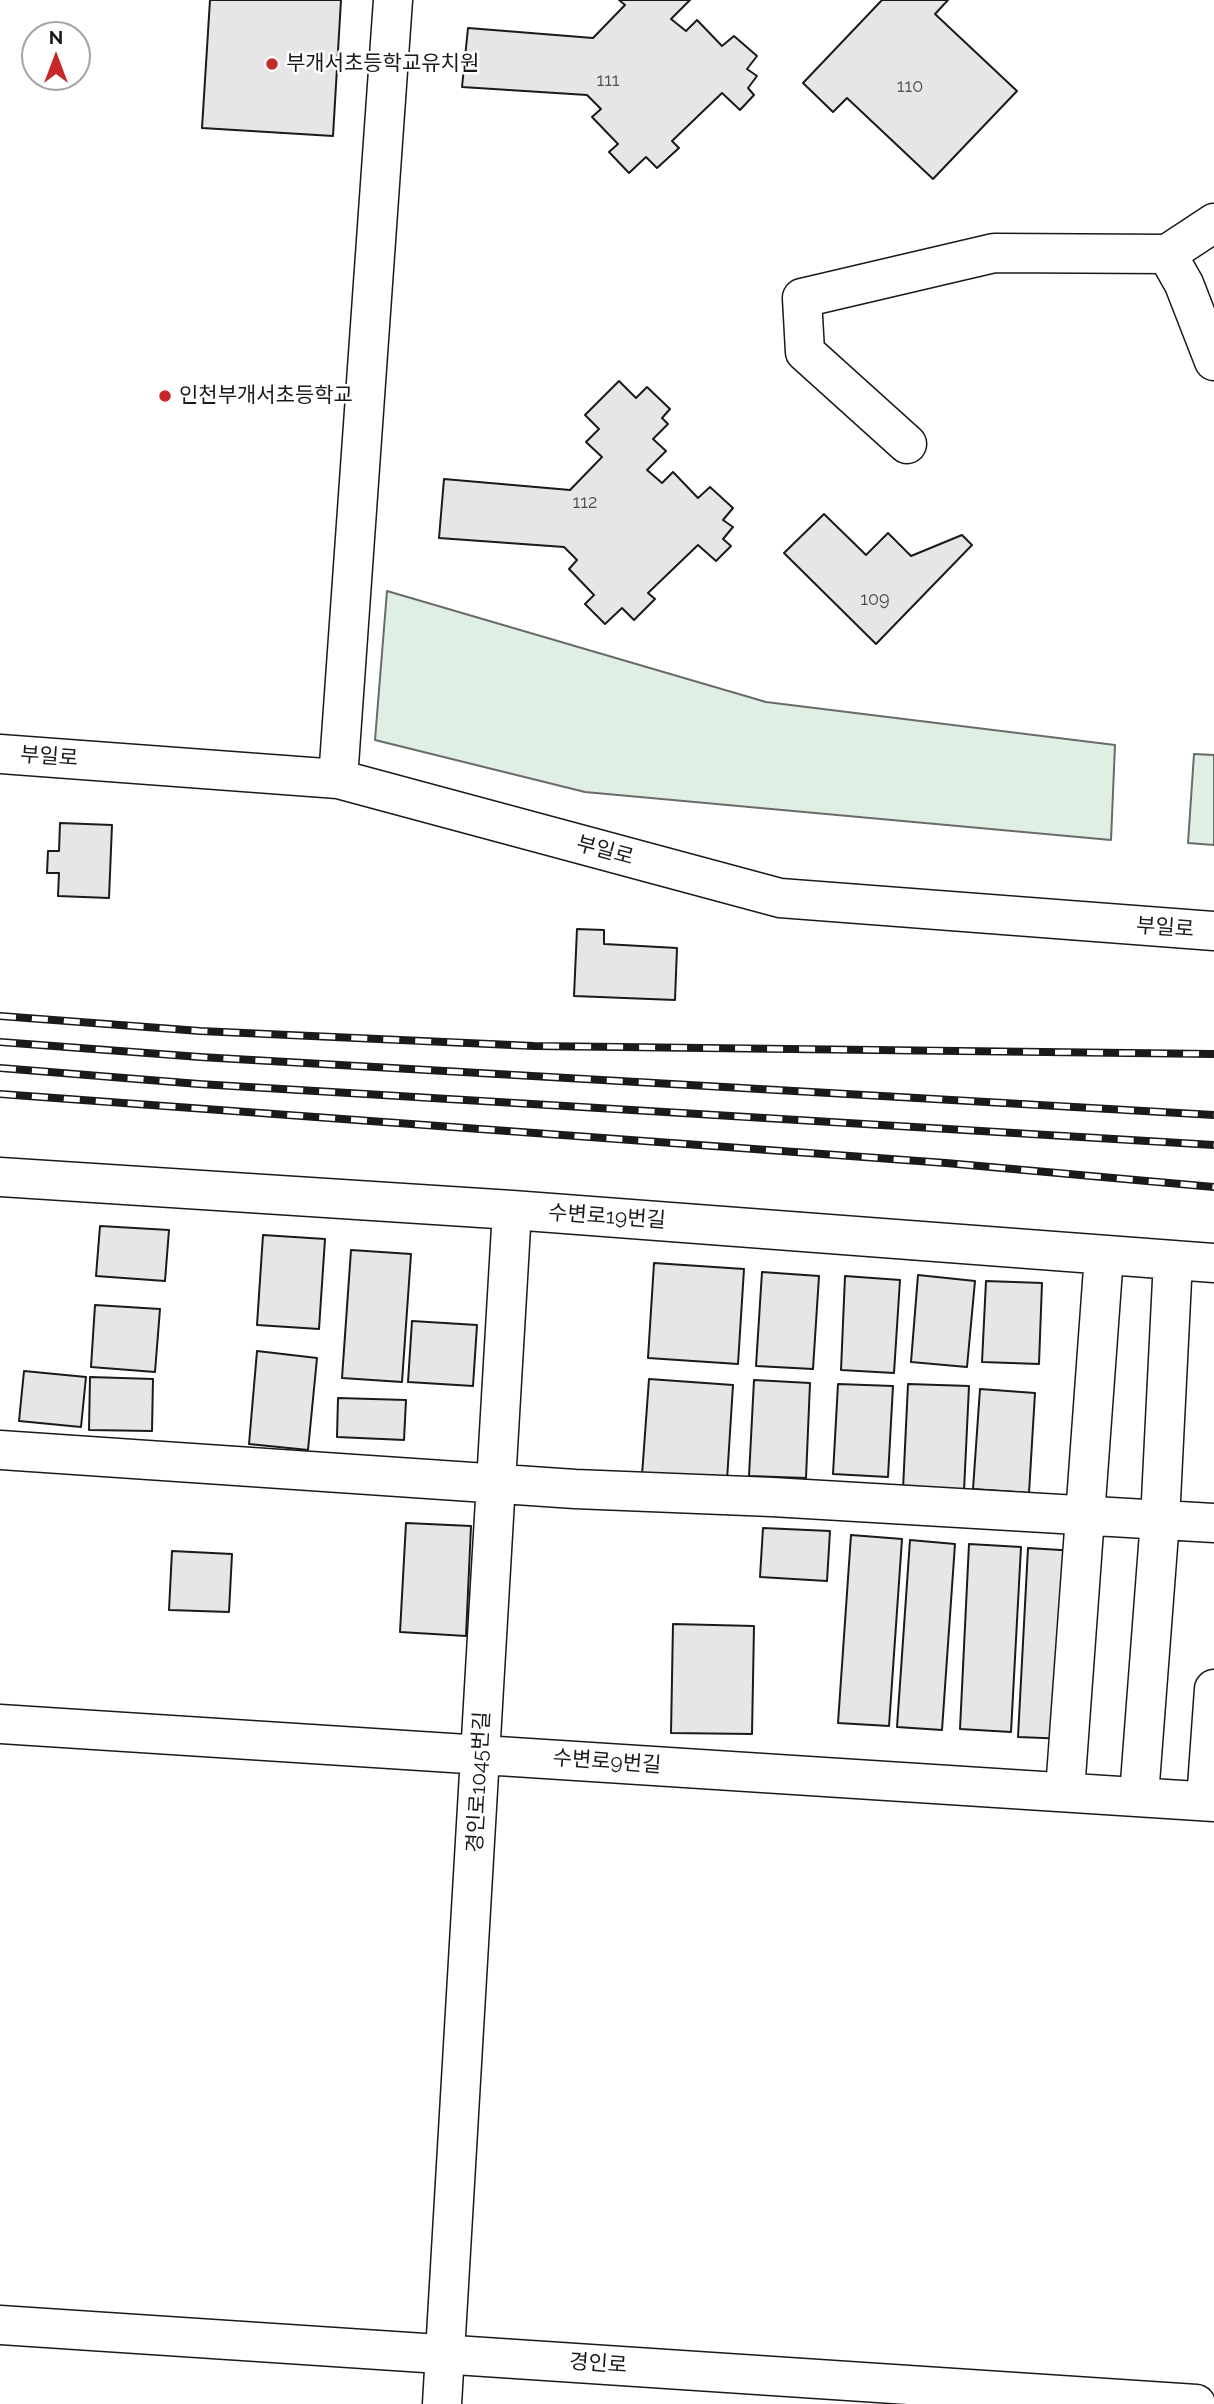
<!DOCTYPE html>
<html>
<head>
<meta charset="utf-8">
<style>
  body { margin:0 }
  #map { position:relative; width:1214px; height:2404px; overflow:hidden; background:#fff; font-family:Raleway,sans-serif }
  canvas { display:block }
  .north { position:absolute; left:21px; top:21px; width:70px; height:70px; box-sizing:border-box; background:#fff; border:2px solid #a3a3a3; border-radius:50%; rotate:0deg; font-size:19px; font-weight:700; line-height:28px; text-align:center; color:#1a1a1a }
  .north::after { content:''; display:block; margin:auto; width:24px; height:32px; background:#c62828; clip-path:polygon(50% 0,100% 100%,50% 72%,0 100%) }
</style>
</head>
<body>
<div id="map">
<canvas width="1214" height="2404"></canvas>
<div class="north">N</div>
</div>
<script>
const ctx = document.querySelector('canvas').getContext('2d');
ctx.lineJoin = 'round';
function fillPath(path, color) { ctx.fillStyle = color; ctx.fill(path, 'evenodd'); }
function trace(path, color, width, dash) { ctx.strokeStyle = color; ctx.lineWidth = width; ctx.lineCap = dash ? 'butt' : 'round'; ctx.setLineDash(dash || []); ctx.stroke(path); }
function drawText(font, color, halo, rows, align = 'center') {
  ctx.font = font + ' Raleway,"Noto Sans KR",sans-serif'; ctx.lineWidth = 5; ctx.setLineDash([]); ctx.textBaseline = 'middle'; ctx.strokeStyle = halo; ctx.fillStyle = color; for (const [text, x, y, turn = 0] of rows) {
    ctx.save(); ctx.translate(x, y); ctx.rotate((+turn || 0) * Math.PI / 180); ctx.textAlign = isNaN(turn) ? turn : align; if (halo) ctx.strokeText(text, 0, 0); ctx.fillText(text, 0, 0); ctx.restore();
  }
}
const green = new Path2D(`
  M387,591L766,702L1115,745L1111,840L585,792L375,740Z
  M1194,754L1214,755V845L1188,843Z`);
fillPath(green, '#e0efe3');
trace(green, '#6a6a6a', 2);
const building = new Path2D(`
  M210,0H341L333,136L202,128Z
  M619,0H690L671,19L686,31L697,20L722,46L734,36L757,56L747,69L757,76L748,88L754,95L740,110L722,93L672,141L679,148L657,168L646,157L629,173L609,152L618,144L592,117L601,109L587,95L462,87L468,28L593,38L625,5Z
  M882,0H948L935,14L1017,91L933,179L847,98L833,112L803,83Z
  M619,381L636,398L647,387L670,409L662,418L668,424L653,439L666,451L647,470L662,483L673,472L698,498L710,487L733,508L723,520L733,527L723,539L731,546L716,561L698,545L648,593L655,599L634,620L622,608L605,624L585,604L594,595L569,569L577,560L564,547L439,538L444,479L570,490L602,457L586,442L599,429L585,415Z
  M824,514L866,555L888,533L911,556L962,535L972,545L876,644L784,553Z
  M60,823L112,825L109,898L58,896L59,873H47L48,851H59Z
  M577,929L604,930V944L677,948L675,1000L574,996Z
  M100,1226L169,1230L165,1281L96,1276Z
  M263,1235L325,1239L319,1329L257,1325Z
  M351,1250L411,1254L402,1382L342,1378Z
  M654,1263L744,1269L738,1364L648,1358Z
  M762,1272L819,1276L813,1369L756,1366Z
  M918,1275L975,1281L967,1367L911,1362Z
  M845,1276L900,1280L894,1373L841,1370Z
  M986,1281L1042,1283L1039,1364L982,1362Z
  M95,1305L160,1309L155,1372L91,1367Z
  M412,1321L477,1325L473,1386L408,1382Z
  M257,1351L317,1358L308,1450L249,1444Z
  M24,1371L86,1377L81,1427L19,1421Z
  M90,1377L153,1379L152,1431L89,1430Z
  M649,1379L733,1385L727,1480L642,1475Z
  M754,1380L810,1383L806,1478L749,1476Z
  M838,1384L893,1386L888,1477L833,1474Z
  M908,1384L969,1386L964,1491L903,1489Z
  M980,1389L1035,1393L1029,1493L973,1489Z
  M338,1398L406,1400L404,1440L337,1437Z
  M406,1523L471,1526L466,1636L400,1632Z
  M763,1528L830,1531L827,1581L760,1577Z
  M851,1535L902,1539L889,1726L838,1723Z
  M910,1540L955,1544L942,1730L897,1727Z
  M969,1544L1021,1547L1011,1732L960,1729Z
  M1028,1548L1077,1551L1068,1739L1018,1737Z
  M172,1551L232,1554L229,1612L169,1610Z
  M673,1624L754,1626L752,1734L671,1733Z`);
fillPath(building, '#e6e6e6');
trace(building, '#1a1a1a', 2);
const minor = new Path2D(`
  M1167,254L1184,284L1214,361
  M907,444L805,352L802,298L994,253L1167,254L1214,223
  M0,754L338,779L780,898L1214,931
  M338,779L393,0
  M0,1177L512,1210L1214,1263
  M0,1450L575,1489L772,1497L1214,1523
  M0,1724L1214,1802
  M1065,1791L1104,1255
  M1139,1796L1160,1520L1173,1260
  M1206,1801L1214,1689
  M442,2404L512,1210`);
const major = new Path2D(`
  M0,2325L1196,2404`);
trace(minor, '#1a1a1a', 41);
trace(major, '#1a1a1a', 41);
trace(minor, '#fff', 38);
trace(major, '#fff', 38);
const rail = new Path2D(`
  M0,1016L200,1031L534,1046L1214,1054
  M0,1042L200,1057L1214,1115
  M0,1068L199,1084L1214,1145
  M0,1094L946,1163L1214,1187`);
trace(rail, '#1a1a1a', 8);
trace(rail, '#fff', 5, [16]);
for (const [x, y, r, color] of [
  [272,64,7,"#c62828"],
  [165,396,7,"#c62828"]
]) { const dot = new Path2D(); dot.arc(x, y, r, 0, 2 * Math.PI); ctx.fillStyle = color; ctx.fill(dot); trace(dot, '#fff', 2.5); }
drawText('18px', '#4d4d4d', null, [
  ["111",608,81],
  ["110",910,87],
  ["112",585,503],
  ["109",875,600]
]);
drawText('21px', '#1a1a1a', '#fff', [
  ["부개서초등학교유치원",286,64],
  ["인천부개서초등학교",179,396]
], 'left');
drawText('21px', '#1a1a1a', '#fff', [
  ["부일로",49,757,4],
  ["부일로",605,851,15],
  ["부일로",1165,928,4],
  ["수변로19번길",607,1217,4],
  ["수변로9번길",607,1762,4],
  ["경인로1045번길",479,1782,-87],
  ["경인로",598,2364,4]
]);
</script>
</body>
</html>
